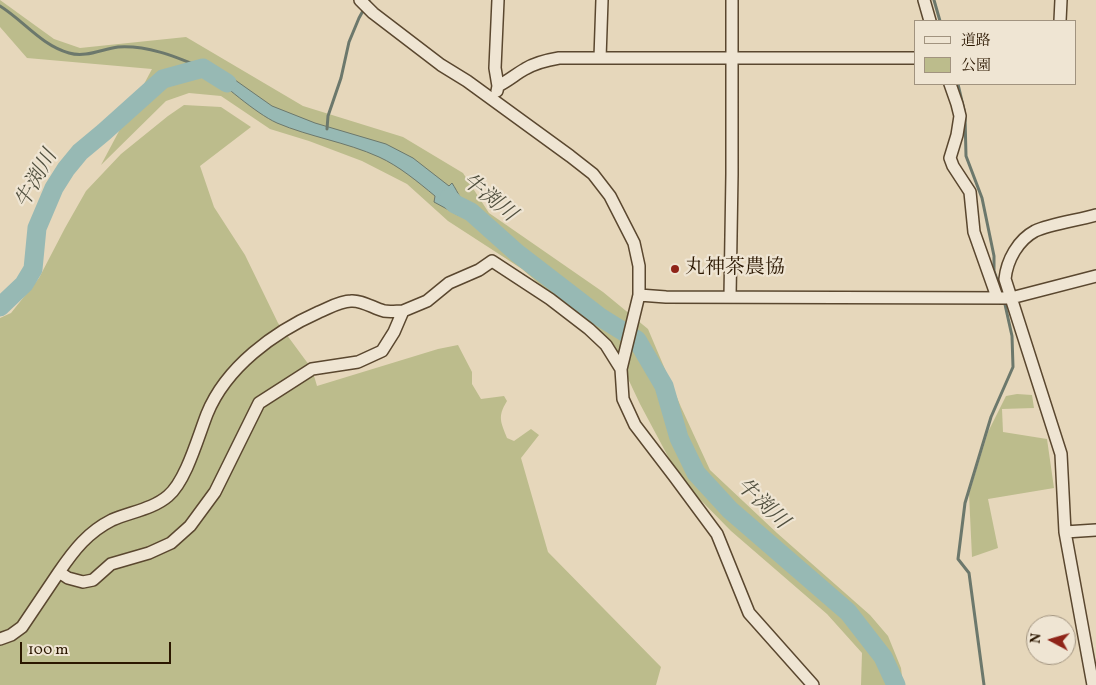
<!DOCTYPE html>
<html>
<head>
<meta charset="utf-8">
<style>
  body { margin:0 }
  #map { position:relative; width:1096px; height:685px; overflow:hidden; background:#e6d7bb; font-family:Vollkorn,"Noto Serif JP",serif }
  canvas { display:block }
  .legend { position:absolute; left:914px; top:20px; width:162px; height:65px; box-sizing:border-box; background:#efe5d3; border:1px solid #a1937f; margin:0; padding:6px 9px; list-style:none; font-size:15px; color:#2b1700 }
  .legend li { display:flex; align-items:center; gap:10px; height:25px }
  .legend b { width:25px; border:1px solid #a1937f }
  .north { position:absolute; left:1026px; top:615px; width:50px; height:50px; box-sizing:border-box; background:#efe5d3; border:1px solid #a1937f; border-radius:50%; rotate:276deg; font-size:14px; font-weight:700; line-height:20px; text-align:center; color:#2b1700 }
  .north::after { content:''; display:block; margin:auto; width:18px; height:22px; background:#8f2418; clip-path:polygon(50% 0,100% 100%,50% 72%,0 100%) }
  .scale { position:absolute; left:20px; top:642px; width:151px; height:22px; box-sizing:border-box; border:2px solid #2b1700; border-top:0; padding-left:6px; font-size:15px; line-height:18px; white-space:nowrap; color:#2b1700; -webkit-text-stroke:4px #efe5d3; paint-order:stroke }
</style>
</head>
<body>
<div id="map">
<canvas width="1096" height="685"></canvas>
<ul class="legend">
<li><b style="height:6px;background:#efe5d3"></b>道路</li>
<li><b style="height:14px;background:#bcbc8c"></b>公園</li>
</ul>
<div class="north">N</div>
<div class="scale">100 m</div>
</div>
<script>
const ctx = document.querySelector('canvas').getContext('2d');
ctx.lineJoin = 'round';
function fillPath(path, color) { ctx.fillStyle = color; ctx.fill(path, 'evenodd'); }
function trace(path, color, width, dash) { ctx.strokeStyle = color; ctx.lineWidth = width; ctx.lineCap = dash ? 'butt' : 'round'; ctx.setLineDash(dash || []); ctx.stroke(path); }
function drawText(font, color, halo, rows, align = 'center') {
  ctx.font = font + ' Vollkorn,"Noto Serif JP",serif'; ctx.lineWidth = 4.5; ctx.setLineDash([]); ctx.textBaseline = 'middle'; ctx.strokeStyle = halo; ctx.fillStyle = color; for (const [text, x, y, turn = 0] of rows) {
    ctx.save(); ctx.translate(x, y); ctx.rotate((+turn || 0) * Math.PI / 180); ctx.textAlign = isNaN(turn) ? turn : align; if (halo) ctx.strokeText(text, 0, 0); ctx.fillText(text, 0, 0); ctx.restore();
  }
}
fillPath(new Path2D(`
  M0,0L54,39L80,48L186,37L303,106L403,137L463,173L489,213L603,292L648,329L681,407L710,470L777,533L870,615L888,636L901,668L903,685H861L862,653L827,614L731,531L680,479L640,404L614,349L522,269L448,221L407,184L362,161L309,141L270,129L221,96L189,93L166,101L101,165L152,69L27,58L0,27Z
  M184,105L221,107L251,127L200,166L214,207L245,255L278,323L312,369L317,386L438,349L458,345L472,372V384L481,399L504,396L507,401C497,417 501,422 507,438L514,441L531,429L539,435L521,458L548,552L661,667L656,685H0V318L11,313L39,278L65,228L86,191L121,154L168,116Z
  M1017,394L1032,395L1034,408L1002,409L1003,432L1047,439L1054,488L988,499L998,548L972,557L969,494L988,432L1006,396Z`), '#bcbc8c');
const water = new Path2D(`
  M203,68L228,75L272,106L315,123L386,144L413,158L449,186L452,183C458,192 463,205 471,212H461L458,215L434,202L435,196C418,182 399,166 379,157C346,142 310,137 277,123C255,113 223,84 203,68Z`);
fillPath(water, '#97b9b4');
trace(water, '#6c786c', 1);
trace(new Path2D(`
  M934,0L940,21
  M0,6C24,21 41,45 69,53C86,58 102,49 118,47C148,45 176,57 203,68
  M958,84L964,110
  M965,116L966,156L982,198L994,256V271L999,285
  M327,129L328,116L341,78L349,42L359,18L369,0
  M984,685L969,573L958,559L965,503L991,417L1013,367L1012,336L1004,300`), '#6c786c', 3);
trace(new Path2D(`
  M449,198L455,204L471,212L517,253L600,317L637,340L664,386L679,438L696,473L730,510L848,612L883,657L896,685
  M0,307L24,284L33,269L37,228L54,188L66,169L80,152L104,132L163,79L203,68L227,83`), '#97b9b4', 19);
const minor = new Path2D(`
  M360,0L373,13L441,65L467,81L570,156L593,174L610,196L634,243L639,266V295L621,369L623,399L635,425L674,476L717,534L749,613L813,685
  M924,0L930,21
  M1060,21L1061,0
  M600,58L602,0
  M950,84L957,104L960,116L957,135L950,158L953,166L970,192L974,232L997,297
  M498,86C508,81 516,74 525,69C535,63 547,60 559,58H915
  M497,91L498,86L495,68L498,0
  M639,295L666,297L1011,298L1096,276
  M730,297L732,174V0
  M1065,532L1096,530
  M59,572C74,550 88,532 112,520C130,512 153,509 168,496C186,481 198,437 207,414C226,367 274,332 319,312C329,308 340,301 351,301C362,300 373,308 384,311C390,312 397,311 403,311
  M0,639L11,635L22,627L59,572L68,578L83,582L93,580L111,564L149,553L171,543L190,526L215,492L259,403L312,369L358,362L382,351L394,332L403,311L427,301L449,283L479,270L492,261L550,299L589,329L606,345L621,369
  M1093,685L1065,532L1061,454L1005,279C1007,260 1018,240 1035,231C1050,224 1079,220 1096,215`);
trace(minor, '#5a472f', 14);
trace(minor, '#efe5d3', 11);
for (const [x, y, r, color] of [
  [675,269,5,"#8f2418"]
]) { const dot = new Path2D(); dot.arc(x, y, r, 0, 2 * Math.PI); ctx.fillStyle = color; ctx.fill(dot); trace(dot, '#efe5d3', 2); }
drawText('20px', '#2b1700', '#efe5d3', [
  ["丸神茶農協",685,269]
], 'left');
drawText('italic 21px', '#51503f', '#efe5d3', [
  ["牛渕川",38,180,-61],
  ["牛渕川",488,199,39],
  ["牛渕川",761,505,43]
]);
</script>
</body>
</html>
